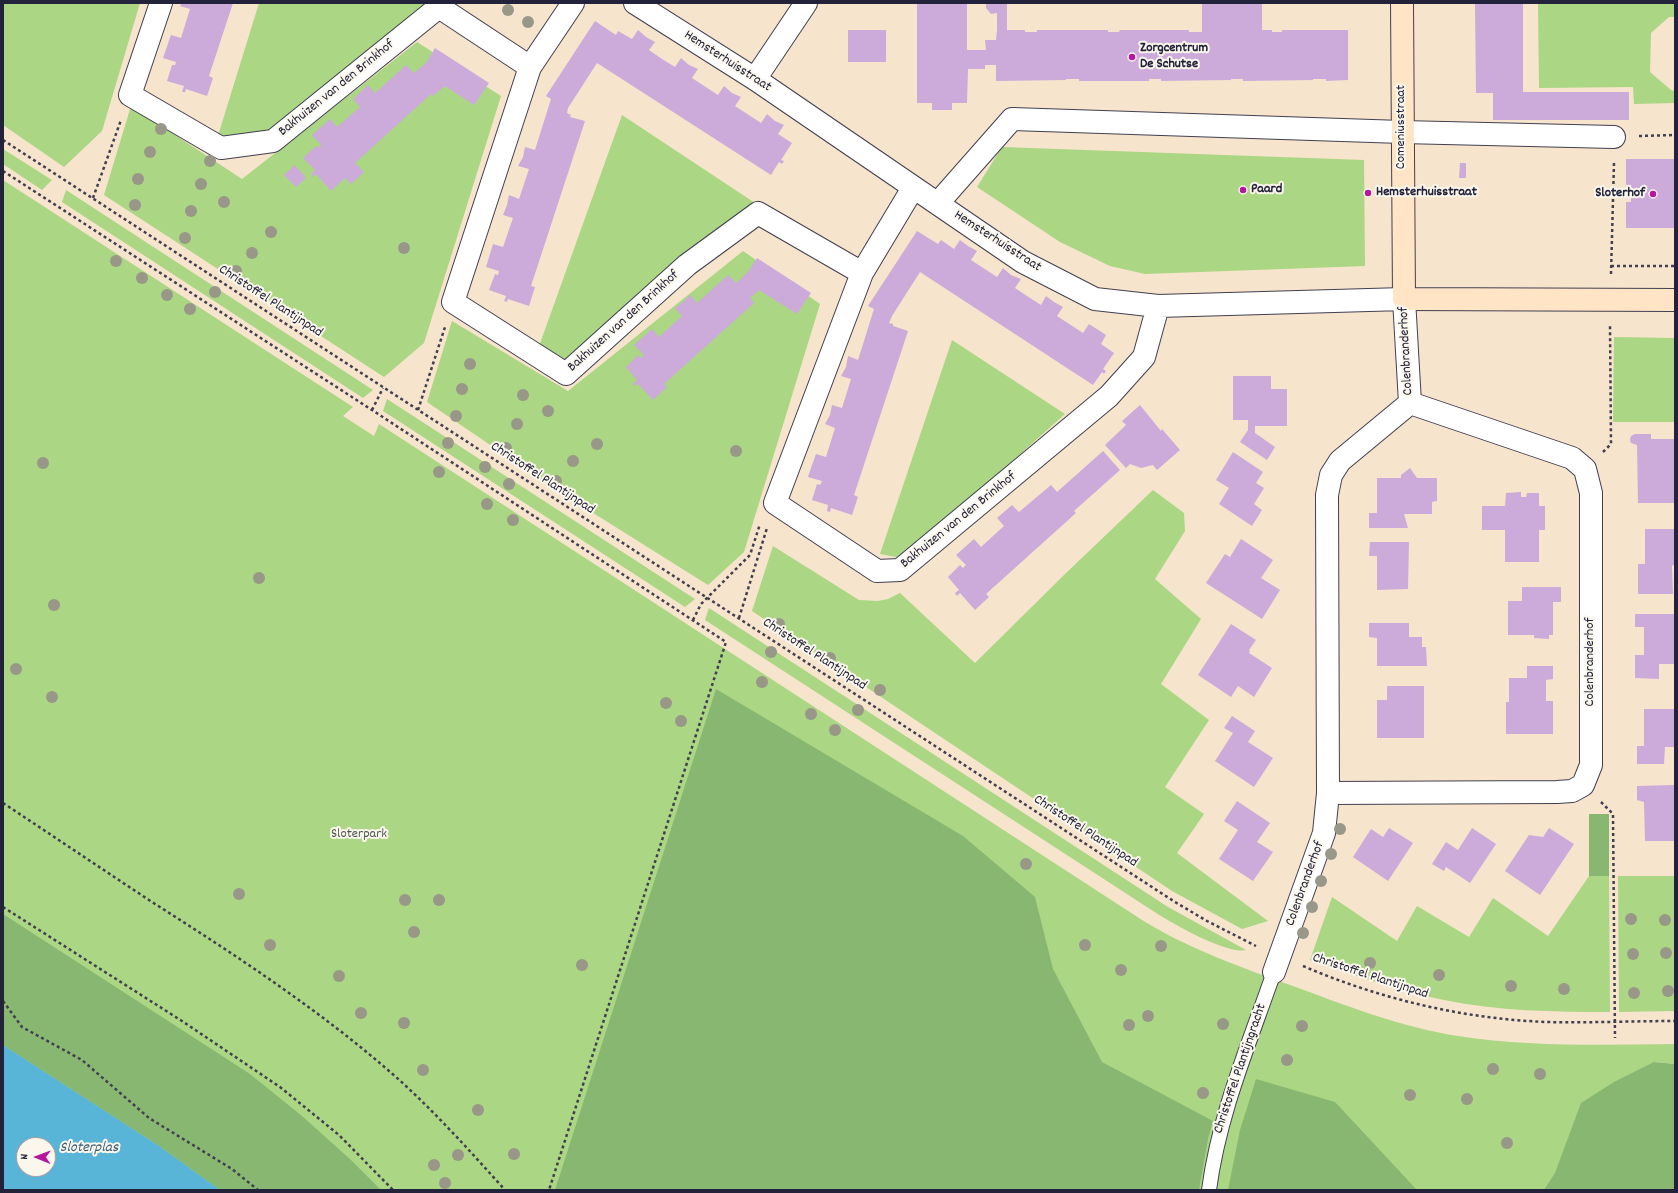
<!DOCTYPE html>
<html>
<head>
<meta charset="utf-8">
<style>
  body { margin:0 }
  #map { position:relative; width:1678px; height:1193px; overflow:hidden; background:#f6e4cc; font-family:Dekko,sans-serif }
  canvas { display:block }
  .frame { position:absolute; inset:0; border:4px solid #22223b; pointer-events:none }
  .north { position:absolute; left:16px; top:1137px; width:40px; height:40px; box-sizing:border-box; background:#fbf7ec; border:1px solid #a4a2a5; border-radius:50%; rotate:271deg; font-size:11px; font-weight:700; line-height:16px; text-align:center; color:#22223b }
  .north::after { content:''; display:block; margin:auto; width:14px; height:18px; background:#b5179e; clip-path:polygon(50% 0,100% 100%,50% 72%,0 100%) }
</style>
</head>
<body>
<div id="map">
<canvas width="1678" height="1193"></canvas>
<div class="frame"></div>
<div class="north">N</div>
</div>
<script>
const ctx = document.querySelector('canvas').getContext('2d');
ctx.lineJoin = 'round';
function fillPath(path, color) { ctx.fillStyle = color; ctx.fill(path, 'evenodd'); }
function trace(path, color, width, dash) { ctx.strokeStyle = color; ctx.lineWidth = width; ctx.lineCap = dash ? 'butt' : 'round'; ctx.setLineDash(dash || []); ctx.stroke(path); }
function drawText(font, color, halo, rows, align = 'center') {
  ctx.font = font + ' Dekko,sans-serif'; ctx.lineWidth = 4; ctx.setLineDash([]); ctx.textBaseline = 'middle'; ctx.strokeStyle = halo; ctx.fillStyle = color; for (const [text, x, y, turn = 0] of rows) {
    ctx.save(); ctx.translate(x, y); ctx.rotate((+turn || 0) * Math.PI / 180); ctx.textAlign = isNaN(turn) ? turn : align; if (halo) ctx.strokeText(text, 0, 0); ctx.fillText(text, 0, 0); ctx.restore();
  }
}
fillPath(new Path2D(`
  M3,3H140L102,131L64,167L3,125Z
  M259,3H430L266,138L217,139Z
  M1538,3H1675V17H1669L1651,33L1650,72L1671,90L1675,91V103L1634,104L1633,87L1539,88Z
  M417,42L501,96L424,343L384,377L104,195L131,106L242,179Z
  M622,115L755,203L562,366L538,349Z
  M1002,147L1364,160L1365,266L1145,274L1110,266L1060,242L977,187Z
  M3,149L52,180L42,190L3,164Z
  M3,180L353,407L343,416L374,436L379,424L1142,920C1189,949 1238,966 1290,985C1345,1005 1400,1027 1458,1036C1530,1047 1602,1045 1675,1044V1064L1654,1062L1675,1190H38L3,1165ZM24,1145H48V1169H24Z
  M66,190L373,390L363,398L62,202Z
  M743,251L820,304L744,552L708,585L555,489L427,402L452,321L568,391Z
  M1614,337L1675,338V422H1613Z
  M952,340L1065,414L911,552L896,557L880,554Z
  M387,399L695,599L685,607L383,411Z
  M1153,490L1184,513L1185,531L1155,579L1201,619L1161,684L1209,720L1165,787L1204,814L1177,853L1268,921L1242,929L1172,891L752,611L773,546L859,600L878,601L888,599L900,593L975,663L1064,575Z
  M709,608L1168,907L1246,950C1226,955 1168,921 1150,909L705,620Z
  M1589,876H1609L1610,1012C1554,1012 1498,1011 1444,1000C1398,991 1354,975 1310,960L1332,897L1397,941L1417,906L1469,937L1493,898L1548,936Z
  M1618,876H1675V1011L1619,1012Z`), '#abd683');
fillPath(new Path2D(`
  M716,689L963,836L1035,897L1053,969L1102,1062L1213,1121L1208,1139L1199,1190H555Z
  M1589,814H1609V876H1589Z
  M3,914L250,1074L302,1116L351,1160L381,1190H220L159,1146L3,1045Z
  M1654,1062L1675,1064V1190H1544L1555,1173L1581,1103L1614,1082Z
  M1256,1079L1335,1102L1417,1190H1228L1240,1130Z`), '#88b771');
fillPath(new Path2D(`
  M3,1045L159,1146L220,1190H3ZM24,1145H48V1169H24Z`), '#59b5d7');
fillPath(new Path2D(`
  M182,3H233L209,76L213,78L207,96L186,89L185,92H182L184,86L167,81L172,65H175L176,62L163,58L171,35L181,38L190,9L180,6Z
  M917,3H967V50H986L985,40H996L997,30V13L991,14L986,8V3H1007V30H1025V32H1037V30H1108V32H1119L1120,30H1189V32H1202V3H1262V30H1272V32H1282V30H1348V80L1326,81V79H1313V80L1243,81V79H1231V80L1161,81V79H1149V81H1079V79H1066V80L996,81V65H985V69H968L967,103H952V110H932V103H917Z
  M1475,3H1523V92H1629V120H1493V93H1476Z
  M595,21L616,35L618,31L632,39L638,30L646,37L655,42L649,50L662,59L675,67L681,58L689,65L698,69L692,78L718,95L724,86L732,93L741,97L735,106L761,123L767,114L775,121L784,125L778,134L792,143L781,160L784,161L782,164L779,162L771,175L597,63L568,108L567,113L571,115L570,117L585,121L531,286L535,287L529,306L508,299L507,302L504,301L506,296L489,290L495,274L498,275L499,271L486,267L493,244L503,247L513,218L503,215L507,205L509,195L519,199L529,169L518,166L523,157L525,147L535,150L551,99L546,96Z
  M848,30H886V62H848Z
  M435,48L489,83L474,105L445,86L433,96L431,94L355,163L364,172L351,184L345,178L331,191L316,174L313,177L311,174L315,170L303,158L316,146L318,148L321,145L312,135L330,119L337,127L360,107L353,99L368,85L375,93L406,65L414,73L426,63Z
  M1626,159H1675V228H1626V202H1631V185H1626Z
  M1460,163H1466V178H1459Z
  M295,165L306,178L296,187L284,175Z
  M917,231L938,244L941,240L954,249L960,240L968,246L977,251L971,260L997,277L1003,268L1011,275L1021,279L1015,288L1027,296L1041,305L1046,296L1054,302L1063,307L1057,316L1083,333L1089,324L1106,335L1101,344L1114,353L1103,369L1106,371L1104,374L1102,372L1093,385L920,272L892,316L889,323L893,324V326L908,331L859,480L854,495L858,497L852,515L831,508L830,512L827,511L828,505L812,500L817,484L820,485L822,481L808,477L812,465L816,454L826,457L835,428L825,424L830,415L832,405L842,408L851,379L841,376L846,367L848,356L858,360L874,309L868,306Z
  M757,258L811,293L797,314L759,290L750,298L754,303L664,384L667,387L653,400L638,384L635,386L633,384L637,380L626,367L638,355L641,358L644,355L634,345L652,329L659,337L682,316L675,308L683,302L690,295L697,303L728,275L736,283L748,272Z
  M1233,376H1271V389H1287V426H1255V433L1275,447L1267,460L1240,442L1248,430V420H1233Z
  M1140,405L1161,431L1162,429L1180,450L1157,470L1153,465L1141,468L1130,464L1126,468L1105,445L1126,425L1122,421Z
  M1635,434H1651V439H1675V503H1638L1637,445L1631,443L1630,440L1631,436Z
  M1103,451L1120,470L1074,511L1076,513L986,594L989,597L975,610L960,593L957,596L955,593L959,590L948,577L960,565L963,568L966,565L956,555L974,539L981,547L1004,526L997,518L1012,505L1019,512L1051,485L1057,492Z
  M1233,452L1263,472L1256,483L1264,488L1254,504L1262,510L1252,526L1219,504L1229,488L1216,480Z
  M1410,468L1417,478H1437V501L1432,502V514H1404L1408,528H1369V513H1377V478H1401V475Z
  M1521,492V497H1526L1527,493H1539V506H1545V530H1539V562H1505V530H1482V506H1505L1506,493Z
  M1645,529H1675V564L1672,566L1673,594H1638V564H1645Z
  M1241,539L1273,560L1261,578L1280,590L1262,619L1206,583L1225,554L1230,557Z
  M1370,542H1409L1408,589L1377,590V556H1369Z
  M1522,587H1561V602H1553V635H1549V639L1534,638V635H1508V601H1522Z
  M1635,614H1675V664H1659V679L1635,678V655H1644V627H1635Z
  M1369,623H1409V637H1422V647H1426L1427,666H1377V638L1369,637Z
  M1231,624L1256,640L1249,650L1250,651L1249,653L1272,668L1254,697L1238,686L1231,697L1198,675Z
  M1527,666H1553V679L1546,680V701H1553V734H1506V702H1509V678H1527Z
  M1387,686H1424V738H1377V700H1387Z
  M1644,709H1675V747H1665L1664,764H1637V746H1644Z
  M1232,716L1255,731L1248,742L1273,758L1254,787L1215,761L1233,733L1224,728Z
  M1674,785L1675,841H1645L1644,802L1637,800V786Z
  M1237,801L1270,823L1257,842L1273,852L1253,881L1219,859L1238,830L1224,821Z
  M1389,828L1413,843L1388,881L1353,857L1371,829L1383,837Z
  M1472,828L1496,844L1470,883L1446,867L1444,871L1432,864L1446,842L1458,850Z
  M1549,828L1574,844L1540,895L1505,871L1529,835L1543,837Z`), '#ccabda');
const lane = new Path2D(`
  M1209,1190C1219,1114 1249,1044 1274,972`);
const street = new Path2D(`
  M161,3L130,95L221,148L273,141L439,7L530,67
  M573,3L530,67L453,302L566,374L687,265L758,213L862,273
  M635,3L755,79L1023,262L1095,299L1158,306L1404,299L1410,403
  M755,79L806,3
  M913,188L862,273L775,503L877,571L900,570L1109,396L1144,357L1158,306
  M938,203L1012,119L1402,132L1614,137
  M1328,793L1557,792L1572,791L1583,785L1591,765V493L1585,469L1572,458L1410,403
  M1274,972L1324,833L1328,793L1327,495L1331,475L1340,461L1410,403`);
const secondary = new Path2D(`
  M1402,3L1404,299L1675,300`);
trace(lane, '#423f51', 16);
trace(street, '#423f51', 24);
trace(secondary, '#423f51', 24);
trace(new Path2D(`
  M1639,136L1675,135
  M3,140L1175,902L1207,921L1256,946
  M3,171L372,410L726,642L549,1190
  M93,198L121,120
  M1611,266H1675
  M1611,274L1614,163
  M372,410L383,388
  M418,410L445,327
  M1603,452L1611,444L1610,325
  M739,618L767,528
  M693,620L701,604L750,555L760,524
  M1601,802L1613,814L1615,1038
  M3,803C53,836 102,869 152,902C237,956 321,1011 396,1077C435,1112 470,1151 505,1190
  M3,907L182,1021L280,1087L339,1135L393,1190
  M1303,966C1380,999 1464,1019 1547,1022C1590,1023 1633,1021 1675,1021
  M3,1001L22,1027L82,1060L149,1118L232,1169L258,1190`), '#423f51', 2.5, [3, 3]);
trace(lane, '#fff', 14);
trace(street, '#fff', 22);
trace(secondary, '#ffe4c6', 22);
ctx.fillStyle = '#989788';
for (const [x, y] of [
  [508,10],
  [528,22],
  [161,129],
  [150,152],
  [210,161],
  [138,179],
  [201,184],
  [224,202],
  [135,205],
  [191,211],
  [271,232],
  [185,238],
  [404,248],
  [252,253],
  [116,261],
  [236,271],
  [142,278],
  [215,292],
  [167,295],
  [190,309],
  [470,364],
  [462,389],
  [523,395],
  [548,411],
  [456,416],
  [517,424],
  [448,443],
  [597,444],
  [506,448],
  [736,451],
  [573,461],
  [43,463],
  [485,467],
  [439,472],
  [556,481],
  [509,484],
  [487,504],
  [513,520],
  [259,578],
  [54,605],
  [779,624],
  [771,652],
  [830,658],
  [16,669],
  [762,682],
  [880,690],
  [52,697],
  [666,703],
  [858,710],
  [811,714],
  [681,721],
  [835,730],
  [1340,829],
  [1331,854],
  [1026,864],
  [1321,881],
  [239,894],
  [405,900],
  [439,900],
  [1312,907],
  [1631,919],
  [1665,920],
  [414,932],
  [1303,933],
  [270,945],
  [1085,945],
  [1161,946],
  [1666,953],
  [1633,954],
  [1370,963],
  [582,965],
  [1121,970],
  [1439,975],
  [339,976],
  [1511,986],
  [1564,989],
  [1668,991],
  [1634,993],
  [361,1013],
  [1148,1016],
  [404,1023],
  [1223,1024],
  [1129,1025],
  [1302,1026],
  [1287,1060],
  [1493,1069],
  [423,1070],
  [1540,1074],
  [1203,1093],
  [1410,1095],
  [1467,1099],
  [478,1110],
  [1507,1143],
  [514,1154],
  [458,1155],
  [434,1165],
  [445,1183]
]) { ctx.beginPath(); ctx.arc(x, y, 6, 0, 2 * Math.PI); ctx.fill(); }
for (const [x, y, r, color] of [
  [1132,57,4,"#b5179e"],
  [1243,190,4,"#b5179e"],
  [1368,193,4,"#b5179e"],
  [1653,194,4,"#b5179e"]
]) { const dot = new Path2D(); dot.arc(x, y, r, 0, 2 * Math.PI); ctx.fillStyle = color; ctx.fill(dot); trace(dot, '#fbf7ec', 1.5); }
drawText('bold 14px', '#22223b', '#fbf7ec', [
  ["Zorgcentrum",1140,49],
  ["De Schutse",1140,65],
  ["Paard",1251,190],
  ["Hemsterhuisstraat",1376,193],
  ["Sloterhof",1645,194,"right"]
], 'left');
drawText('14px', '#22223b', '#fbf7ec', [
  ["Hemsterhuisstraat",727,62,33],
  ["Bakhuizen van den Brinkhof",337,89,-39],
  ["Comeniusstraat",1402,127,-90],
  ["Hemsterhuisstraat",997,242,33],
  ["Christoffel Plantijnpad",270,302,33],
  ["Bakhuizen van den Brinkhof",624,322,-42],
  ["Colenbranderhof",1407,351,-93],
  ["Christoffel Plantijnpad",542,479,33],
  ["Bakhuizen van den Brinkhof",959,521,-39],
  ["Christoffel Plantijnpad",814,655,33],
  ["Colenbranderhof",1591,662,-90],
  ["Christoffel Plantijnpad",1085,832,33],
  ["Colenbranderhof",1306,884,-70],
  ["Christoffel Plantijnpad",1370,977,18],
  ["Christoffel Plantijngracht",1241,1069,-71]
]);
drawText('14px', '#4b5851', '#fbf7ec', [
  ["Sloterpark",359,835]
]);
drawText('italic 15px', '#385d79', '#fbf7ec', [
  ["Sloterplas",89,1149]
]);
</script>
</body>
</html>
